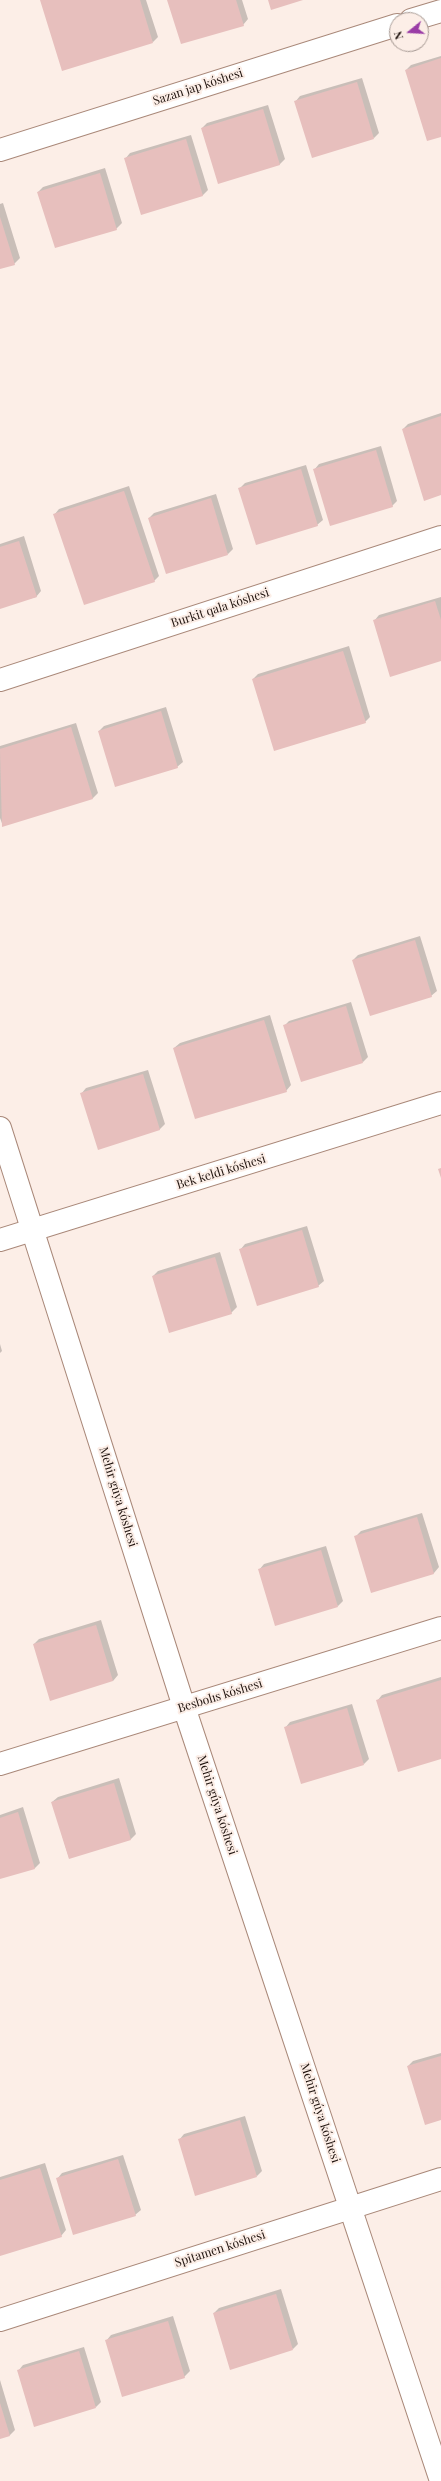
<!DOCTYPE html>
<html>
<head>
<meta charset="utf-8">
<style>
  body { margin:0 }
  #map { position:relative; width:441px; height:2481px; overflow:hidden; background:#fceee7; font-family:"Playfair Display",serif }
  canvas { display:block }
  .north { position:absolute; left:389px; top:12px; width:40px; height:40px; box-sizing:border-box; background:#fceee7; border:1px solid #a39690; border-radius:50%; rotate:252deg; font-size:11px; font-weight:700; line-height:16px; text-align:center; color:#1e120d }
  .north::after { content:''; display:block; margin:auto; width:14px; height:18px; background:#9a3ca6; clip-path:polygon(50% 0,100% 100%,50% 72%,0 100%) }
</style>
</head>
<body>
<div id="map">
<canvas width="441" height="2481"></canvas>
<div class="north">N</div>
</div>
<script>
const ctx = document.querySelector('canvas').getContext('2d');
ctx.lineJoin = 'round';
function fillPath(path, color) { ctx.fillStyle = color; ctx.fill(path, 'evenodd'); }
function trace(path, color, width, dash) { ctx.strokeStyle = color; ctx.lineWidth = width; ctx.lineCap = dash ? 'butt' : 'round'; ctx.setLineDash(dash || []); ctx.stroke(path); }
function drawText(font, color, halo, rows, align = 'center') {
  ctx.font = font + ' "Playfair Display",serif'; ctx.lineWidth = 4; ctx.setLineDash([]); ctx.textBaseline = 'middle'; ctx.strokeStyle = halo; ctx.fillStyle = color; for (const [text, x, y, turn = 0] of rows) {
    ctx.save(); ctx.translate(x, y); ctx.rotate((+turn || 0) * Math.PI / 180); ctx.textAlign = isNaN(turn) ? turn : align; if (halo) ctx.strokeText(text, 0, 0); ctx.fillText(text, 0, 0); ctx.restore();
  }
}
fillPath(new Path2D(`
  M41,0H146L158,37L153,42Z
  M168,0H242L248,19L243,25Z
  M441,56V136L406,70L411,65Z
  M362,78L379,133L374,138L295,102L300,96Z
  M268,105L285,159L279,165L202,128L207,123Z
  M191,135L208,190L203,195L142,214L125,159L130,153Z
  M105,168L122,223L116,229L38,192L43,187Z
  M3,203L20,258L14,264L0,268V204Z
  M441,413V494L403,429L408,424Z
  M381,446L397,501L392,506L314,470L319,464Z
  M306,465L323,520L317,525L239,489L245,483Z
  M129,486L159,576L154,581L54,515L59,509Z
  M216,494L233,549L228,554L149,518L154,513Z
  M24,536L41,591L36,597L0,607V544Z
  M441,597V660L374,621L379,615Z
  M349,646L370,717L365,722L253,679L258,674Z
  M166,707L183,762L177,767L99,731L104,726Z
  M76,723L98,793L93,798L3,826L0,818V746Z
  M420,936L437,991L431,996L353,960L358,955Z
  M351,1002L368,1057L363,1062L284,1026L289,1021Z
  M270,1015L291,1085L286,1091L174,1048L180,1043Z
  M148,1070L165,1124L159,1130L81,1094L86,1088Z
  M307,1226L324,1281L318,1286L240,1250L245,1244Z
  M220,1252L237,1307L231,1313L153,1276L158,1271Z
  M0,1344L2,1351L0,1353Z
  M422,1513L439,1567L434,1573L372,1592L355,1537L361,1531Z
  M326,1546L343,1601L338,1606L259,1570L264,1564Z
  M101,1620L118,1675L113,1681L34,1644L39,1639Z
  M441,1677V1758L377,1701L382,1695Z
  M352,1704L369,1759L364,1764L285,1728L290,1722Z
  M119,1778L136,1834L131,1839L69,1858L52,1802L58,1797Z
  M23,1807L40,1863L35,1868L0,1878V1815Z
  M441,2053V2119L408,2066L413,2061Z
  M245,2116L262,2171L257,2176L179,2140L184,2134Z
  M123,2155L141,2210L135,2215L57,2179L62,2173Z
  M45,2163L66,2230L61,2236L0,2255V2177Z
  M281,2289L298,2344L293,2349L214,2313L219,2308Z
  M173,2316L190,2371L184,2377L106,2341L111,2335Z
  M84,2347L101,2402L96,2407L18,2371L23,2365Z
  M0,2380L15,2430L10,2435L0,2438Z`), '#0003');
fillPath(new Path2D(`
  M40,0H140L153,43L62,71Z
  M167,0H236L244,26L181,44Z
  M268,0H303L271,10Z
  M441,58V137L427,141L405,70Z
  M357,82L374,139L312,158L294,101Z
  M263,109L280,165L218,184L201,128Z
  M186,139L203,196L141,215L124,158Z
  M100,173L117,230L55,248L37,192Z
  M0,217L15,265L0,269Z
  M441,416V495L424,501L402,429Z
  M376,450L393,507L330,526L313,469Z
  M301,469L318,526L256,545L238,488Z
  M124,491L155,582L84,605L53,514Z
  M211,498L228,555L166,574L148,518Z
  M19,541L37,597L0,609V547Z
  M435,601L441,620V661L390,677L373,620Z
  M343,651L366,723L274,751L252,679Z
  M161,711L178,768L115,787L98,731Z
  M71,727L93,799L2,827L0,749Z
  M415,940L432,997L370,1016L352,960Z
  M346,1006L363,1063L301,1082L283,1025Z
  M264,1020L287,1092L195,1119L173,1048Z
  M143,1074L160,1130L98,1150L80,1093Z
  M441,1168V1178L438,1169Z
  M302,1230L319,1287L257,1306L239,1249Z
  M215,1257L232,1314L169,1333L152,1276Z
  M417,1517L434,1574L371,1593L354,1536Z
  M321,1550L338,1607L275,1626L258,1569Z
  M96,1625L113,1681L50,1701L33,1644Z
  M441,1680V1759L398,1772L376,1700Z
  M347,1708L364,1765L301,1784L284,1727Z
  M114,1783L131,1840L69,1859L51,1802Z
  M18,1812L35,1869L0,1879V1818Z
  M441,2056V2120L425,2125L407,2066Z
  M240,2120L257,2177L195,2196L178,2139Z
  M118,2159L136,2216L73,2235L56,2178Z
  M40,2168L62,2237L0,2256V2180Z
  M276,2294L293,2350L230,2370L213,2313Z
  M168,2321L185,2378L122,2397L105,2340Z
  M79,2351L96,2408L34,2427L17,2370Z
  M0,2403L10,2436L0,2439Z`), '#e7bfbd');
const street = new Path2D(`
  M411,20L441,11
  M0,150L397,25
  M0,680L441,537
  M0,1128L184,1707L441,2481
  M0,1240L441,1103
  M0,1764L441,1628
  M0,2320L441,2179`);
trace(street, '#a98879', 24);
trace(street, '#fff', 22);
drawText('12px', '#1e120d', '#fceee7', [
  ["Sazan jap kóshesi",198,87,-18],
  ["Burkit qala kóshesi",220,608,-18],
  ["Bek keldi kóshesi",221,1172,-17],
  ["Mehir gúyа kóshesi",118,1497,73],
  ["Besbolıs kóshesi",220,1696,-17],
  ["Mehir gúyа kóshesi",217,1805,72],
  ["Mehir gúyа kóshesi",320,2113,72],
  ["Spitamen kóshesi",220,2249,-18]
]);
</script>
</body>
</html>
